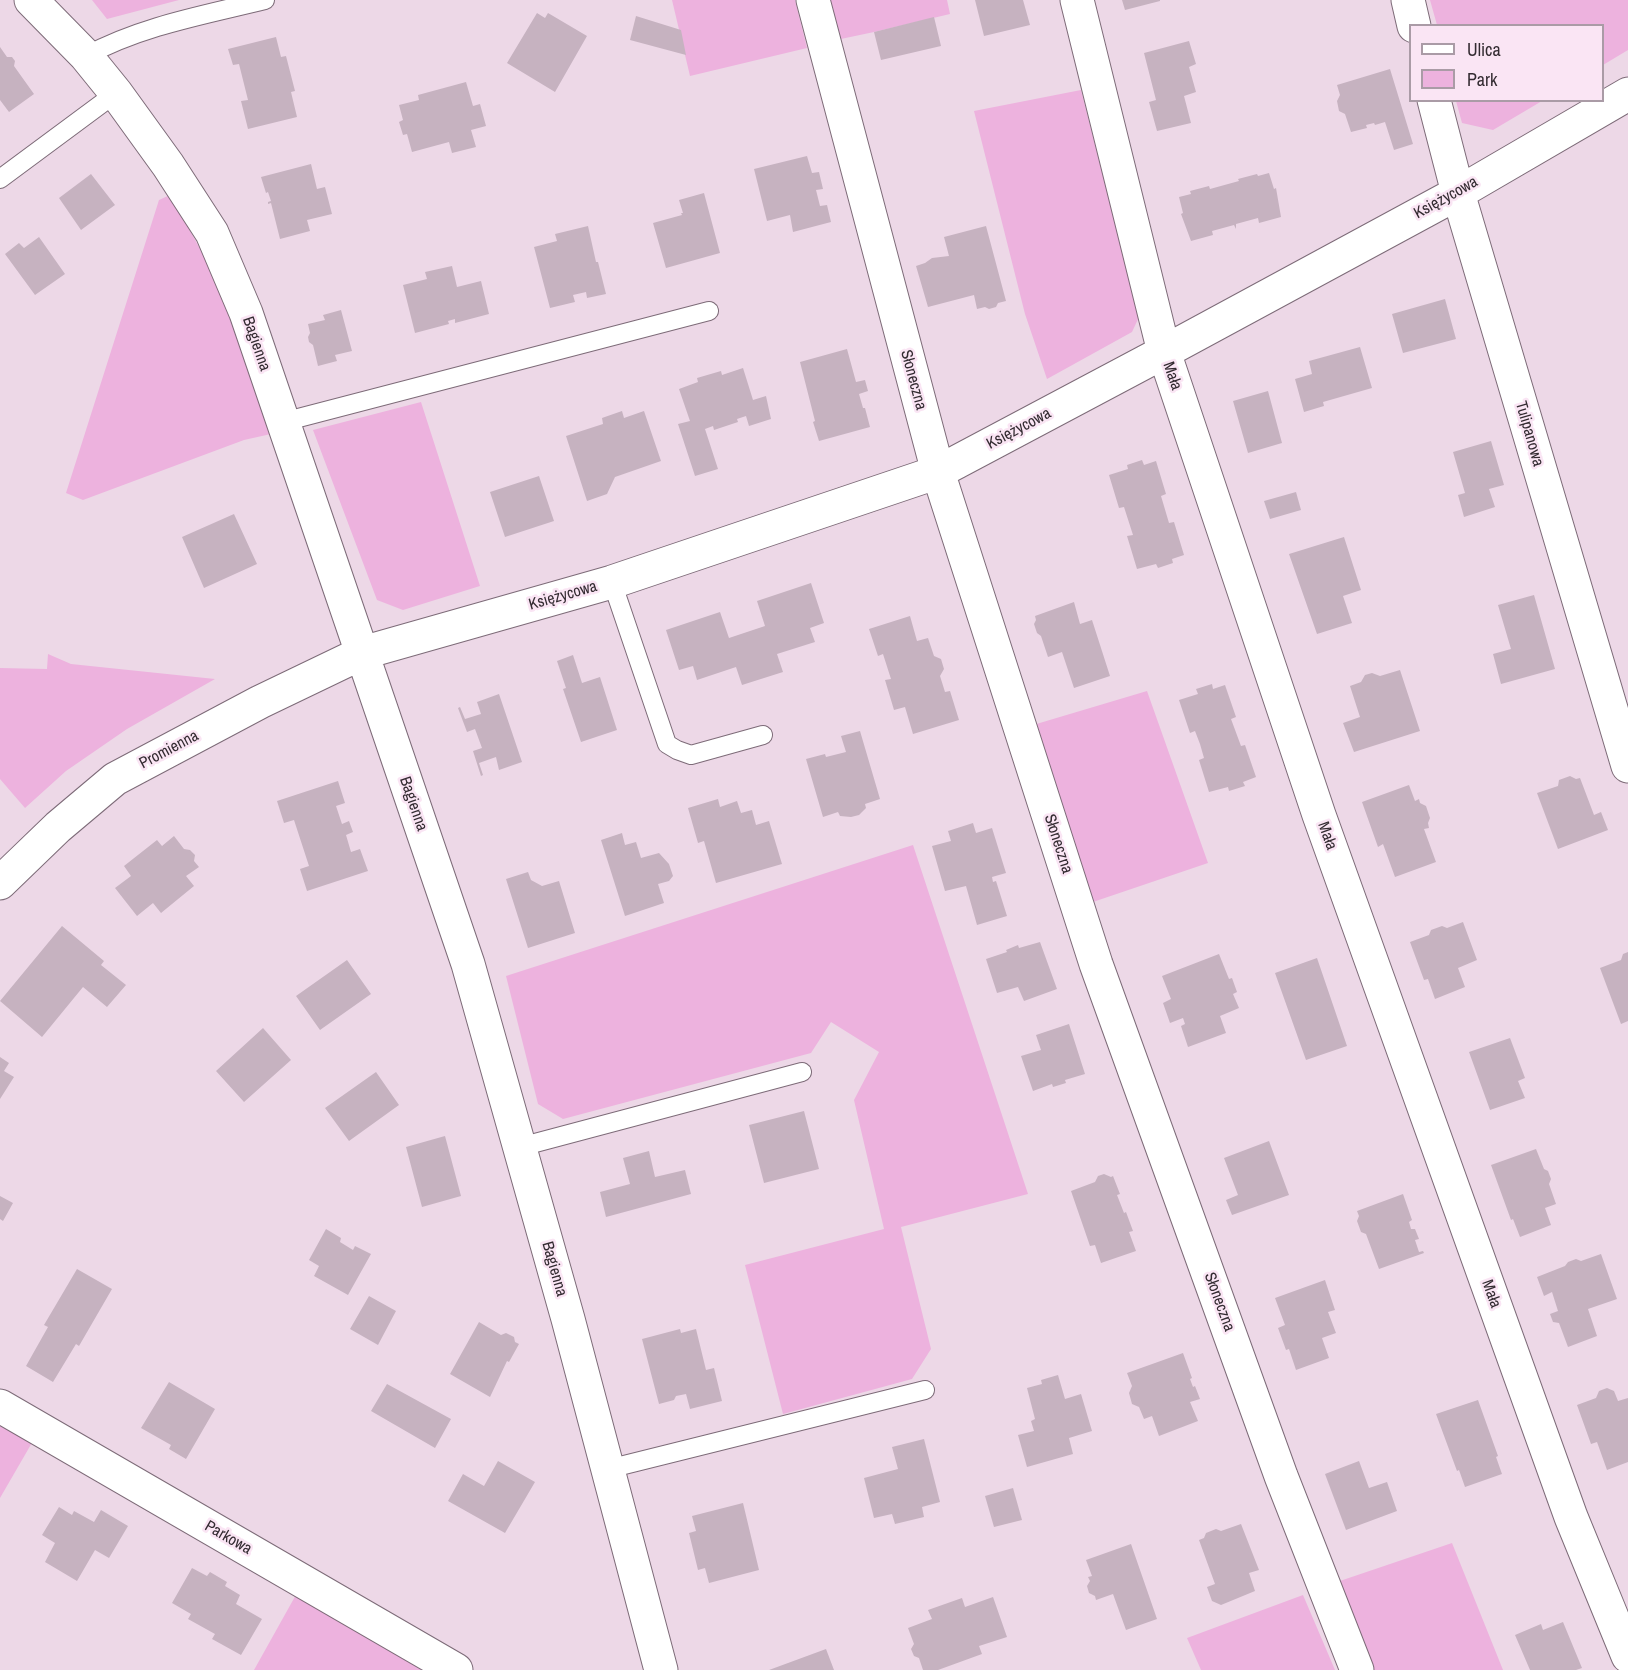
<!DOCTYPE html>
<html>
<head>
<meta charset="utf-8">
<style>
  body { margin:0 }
  #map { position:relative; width:1628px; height:1670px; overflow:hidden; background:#edd8e7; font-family:"Archivo Narrow",sans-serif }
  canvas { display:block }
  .legend { position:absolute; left:1409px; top:24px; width:195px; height:78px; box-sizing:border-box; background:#fae5f4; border:2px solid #aa9ba6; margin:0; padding:8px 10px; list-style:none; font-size:18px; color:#332b31 }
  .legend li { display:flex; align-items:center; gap:12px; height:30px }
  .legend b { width:30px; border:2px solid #aa9ba6 }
</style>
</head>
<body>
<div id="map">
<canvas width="1628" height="1670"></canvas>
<ul class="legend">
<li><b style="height:8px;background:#fff"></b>Ulica</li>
<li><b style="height:16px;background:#edb2de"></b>Park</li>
</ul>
</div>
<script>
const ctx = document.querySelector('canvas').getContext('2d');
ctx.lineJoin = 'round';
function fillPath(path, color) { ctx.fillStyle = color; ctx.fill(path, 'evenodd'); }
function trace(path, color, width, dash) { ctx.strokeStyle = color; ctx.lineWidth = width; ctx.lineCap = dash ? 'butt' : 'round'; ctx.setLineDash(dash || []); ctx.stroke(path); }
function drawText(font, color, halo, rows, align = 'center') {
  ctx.font = font + ' "Archivo Narrow",sans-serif'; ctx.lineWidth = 5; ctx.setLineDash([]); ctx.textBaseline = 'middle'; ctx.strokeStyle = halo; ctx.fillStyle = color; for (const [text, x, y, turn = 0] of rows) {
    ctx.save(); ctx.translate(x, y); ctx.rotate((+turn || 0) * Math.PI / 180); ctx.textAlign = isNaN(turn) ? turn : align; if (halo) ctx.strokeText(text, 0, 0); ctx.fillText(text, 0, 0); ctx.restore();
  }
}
fillPath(new Path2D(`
  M92,0H179L107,19Z
  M672,0H795L807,48L690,76Z
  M826,0H947L950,14L874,32L836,40Z
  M1430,0H1628V50L1603,65L1602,26L1437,25Z
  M1081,90L1139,317L1132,332L1047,379L1025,314L974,111Z
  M1456,101V100L1542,101L1493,130L1462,123Z
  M170,195L208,263L245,357L271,434L244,440L83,500L66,493L159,200Z
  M421,402L480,586L403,610L377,600L313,430Z
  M48,654L71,664L215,679L127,729L66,771L25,808L0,779V668L47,669Z
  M1147,691L1208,863L1090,903L1033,725Z
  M913,845L1028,1194L901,1227L931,1349L912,1379L783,1414L745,1265L884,1229L854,1100L879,1052L831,1022L811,1053L563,1119L538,1104L506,976Z
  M0,1423L33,1441L0,1498Z
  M1452,1543L1503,1670H1371L1334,1583Z
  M297,1593L427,1670H254Z
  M1303,1595L1335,1670H1201L1187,1638Z`), '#edb2de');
fillPath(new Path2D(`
  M975,0H1023L1030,25L984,36Z
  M1122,0H1160V1L1125,10Z
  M537,13L545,18L548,13L587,36L555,92L507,63Z
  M636,16L681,30L686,55L630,40Z
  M934,17L941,46L881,60L874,32Z
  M276,37L281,57L286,56L295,91L291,92L297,117L248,129L241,101L248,100L239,64L233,65L228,49Z
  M1189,41L1196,64L1189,67L1196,92L1184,96L1191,123L1157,131L1149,102L1156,100L1144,53Z
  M0,47L7,57H12L15,61L14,66L34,94L9,112L0,100Z
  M1390,69L1413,144L1394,150L1385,122L1375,125L1374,123L1366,125L1367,128L1351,132L1345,114L1339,111L1337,101L1340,95L1337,85Z
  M466,82L473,106L480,104L486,126L471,130L476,147L452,153L449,142L412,152L407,134L403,135L399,122L403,120L399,105L419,100L418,95Z
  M807,156L812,173L819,172L823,189L816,190L820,206L827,205L831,222L793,232L790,215L767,221L754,169Z
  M311,164L317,189L325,187L332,214L307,220L310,231L280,239L271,203L268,204V202L271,201L268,192L266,193L261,177Z
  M1269,173L1274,189L1276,188L1281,217L1259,223L1258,218L1236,224V229L1234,225L1212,231L1213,235L1191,241L1181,214L1183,213L1179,197L1191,194L1190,191L1209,186L1210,189L1239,181L1238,179L1257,174L1258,176Z
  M91,174L115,205L81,230L59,198Z
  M704,193L720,253L666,268L653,223L682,215L681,213H683L679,200Z
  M588,226L596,262H598L606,294L587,298L586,292L573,295L575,302L550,308L534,247L557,241L555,234Z
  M986,226L1006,301L998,303L996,307L989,309L985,307L977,309L974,295L928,307L916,266L925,263L932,258L949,256L944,237Z
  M39,237L65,274L35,295L5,254L19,243L24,248Z
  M452,266L457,287L481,281L489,314L455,323V319L448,321L449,324L415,333L403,285L427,279L425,272Z
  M1445,299L1456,339L1403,353L1392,314Z
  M341,310L352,351L335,355L337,361L318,366L313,345L309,342L308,337L310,333L308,324L325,320L323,315Z
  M1360,347L1372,388L1323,402L1324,406L1304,412L1295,379L1312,374L1309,361Z
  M847,349L856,382L865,380L868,391L859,394L863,408H865L870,427L819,441L813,422L815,421L800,362Z
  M743,368L753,400L766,396L771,419L749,426L746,416L737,419L738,422L714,430L713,426L705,429L718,469L695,476L678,424L690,421L679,389L698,382L697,378L721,371L722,375Z
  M1268,391L1282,443L1248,453L1233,401Z
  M622,411L624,418L644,411L661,461L615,477L607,494L587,501L566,436L603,424L602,418Z
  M1491,441L1504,485L1489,489L1495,507L1464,517L1458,495L1465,493L1453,452Z
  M1142,460L1144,465L1156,461L1166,494L1161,496L1169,523L1174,522L1184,555L1172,559L1173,563L1158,568L1156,564L1137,569L1127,536L1133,535L1124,507L1119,508L1109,475L1128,469L1127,465Z
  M539,476L554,521L505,537L490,492Z
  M1296,492L1301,510L1270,519L1264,501Z
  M234,514L257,564L204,588L182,537Z
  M1344,537L1361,590L1343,596L1352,623L1317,634L1289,554Z
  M811,583L824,623L810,628L815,642L777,654L783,672L742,685L736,667L697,680L693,666L679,670L666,630L720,612L729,638L765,626L757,601Z
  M1534,595L1555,669L1501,684L1493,654L1511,649L1498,605Z
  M1074,602L1080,624L1092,620L1110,676L1074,688L1062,652L1048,657L1041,636L1037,633L1034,624L1036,620L1035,616Z
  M910,616L917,641L928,638L934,656L941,659L944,669L940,676L945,692L950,691L959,720L913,734L905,707L894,710L885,680L891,679L883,654L878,656L869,629Z
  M573,655L582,683L600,677L617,730L581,742L563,689L566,688L557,661Z
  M1400,670L1420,731L1354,752L1343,723L1360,717L1350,686L1361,682L1365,675L1372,673L1380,676Z
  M1212,684L1213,689L1225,685L1236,717L1231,719L1241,746L1245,745L1256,777L1243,782L1245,786L1229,791L1228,787L1209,792L1199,760L1204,758L1200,744L1195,731L1190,733L1179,700L1198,694L1196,689Z
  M499,694L522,762L499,770L496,757L479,763L483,775L481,776L473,751L482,748L475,729L467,732L458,708L460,707L465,719L481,714L477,702Z
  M860,731L880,799L865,804L866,808L859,815L851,817L840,816L838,812L823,817L806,759L825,754L826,757L846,752L841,736Z
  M1570,776L1576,779L1580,778L1594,815L1601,812L1608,830L1558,849L1537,793L1558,786L1559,780Z
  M338,781L345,803L336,806L342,824L349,821L353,832L346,835L351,852L360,849L368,871L307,891L300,869L309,866L294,820L284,823L277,801Z
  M1409,785L1415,801L1419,799L1420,803L1426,806L1430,818L1428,823L1429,828L1424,829L1436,862L1395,877L1383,844L1378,847L1362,802Z
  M718,799L720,807L737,801L741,813L752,810L756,825L769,821L782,864L716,883L704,841L698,843L688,808Z
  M973,823L976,833L992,828L1006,873L992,877L993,882L996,881L1007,916L977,925L966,886L945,891L932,846L951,841L948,831Z
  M622,833L625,845L636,842L641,858L659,853L669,864L673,876L669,881L658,884L664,903L625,916L601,840Z
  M174,836L184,849L190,850L195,855L194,861L199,867L186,876L194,886L161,913L153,903L137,916L115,888L131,876L124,866L157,840L162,846Z
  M528,872L531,880L542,886L559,881L575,933L528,948L506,879Z
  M1463,922L1477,960L1458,968L1465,987L1435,999L1428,979L1424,980L1410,942L1429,935L1431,930L1442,926L1447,928Z
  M62,926L104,961L101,965L126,985L107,1007L83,987L42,1037L0,1001Z
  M1040,942L1057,989L1024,1001L1018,987L997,993L986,959L1007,952L1006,950L1018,945L1019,948Z
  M1628,952V1021L1621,1024L1600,968L1621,960L1623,954Z
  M1219,954L1229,979L1232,978L1237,992L1233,994L1239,1008L1220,1016L1226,1033L1188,1047L1181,1026L1185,1024L1183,1018L1170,1023L1163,1003L1171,999L1162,976Z
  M1317,958L1347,1046L1306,1060L1275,973Z
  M347,960L371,994L320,1030L296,996Z
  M1069,1024L1085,1074L1065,1080L1066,1083L1053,1087L1052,1084L1033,1091L1021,1056L1041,1050L1036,1035Z
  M263,1028L291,1060L244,1102L216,1071Z
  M1510,1038L1525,1078L1518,1081L1525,1098L1490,1110L1469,1052Z
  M0,1057L9,1063L4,1071L14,1077L0,1099Z
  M376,1072L399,1105L349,1141L325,1108Z
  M804,1111L819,1169L764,1183L749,1125Z
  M445,1136L461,1196L422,1207L406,1147Z
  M1269,1141L1289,1195L1232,1215L1226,1200L1238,1195L1224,1158Z
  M1536,1149L1544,1169L1548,1171L1551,1179L1549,1184L1556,1204L1545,1208L1551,1225L1520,1237L1513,1219L1511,1220L1491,1165Z
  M649,1151L655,1177L685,1170L691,1194L606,1217L600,1192L630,1184L623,1158Z
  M1104,1174L1111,1177L1113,1176L1120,1194L1117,1195L1124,1213L1126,1212L1133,1231L1129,1232L1136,1251L1101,1263L1095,1245L1090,1246L1071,1191L1095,1182L1098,1176Z
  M1403,1194L1412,1220L1409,1222L1411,1229H1415L1419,1239L1415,1240L1419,1252L1423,1251L1424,1253L1379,1269L1366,1234L1361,1232L1357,1221L1359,1216L1357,1211Z
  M0,1196L13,1203L3,1221L0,1219Z
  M326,1229L341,1238L340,1242L353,1250L355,1246L371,1254L348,1295L314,1276L319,1266L309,1260Z
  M1601,1254L1617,1299L1588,1309L1597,1336L1568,1347L1559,1323L1553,1322L1550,1314L1558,1311L1552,1292L1544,1296L1537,1277L1565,1266L1568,1262L1576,1259L1581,1261Z
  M77,1269L112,1289L79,1346L76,1344L53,1382L26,1366L48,1327L44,1325Z
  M1325,1280L1335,1310L1328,1312L1336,1333L1322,1338L1329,1358L1296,1370L1289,1349L1286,1350L1278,1328L1285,1325L1275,1298Z
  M369,1296L396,1311L378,1345L350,1329Z
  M479,1322L501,1335L506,1333L514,1337L515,1342L519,1344L509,1362L507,1361L490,1397L450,1374Z
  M680,1329L681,1333L696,1329L706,1370L714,1368L722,1401L690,1409L686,1394L676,1396L674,1400L659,1404L642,1339Z
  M1183,1353L1192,1378L1190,1379L1193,1387L1195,1386L1200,1399L1190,1402L1198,1421L1159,1436L1152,1416L1144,1419L1139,1407L1132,1404L1129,1393L1132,1386L1127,1373Z
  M1058,1375L1065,1399L1081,1394L1092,1431L1069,1438L1073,1454L1027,1467L1018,1435L1034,1431L1031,1421L1035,1419L1027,1388L1042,1384L1041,1380Z
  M169,1382L215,1409L186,1459L169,1449L171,1445L141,1428Z
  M387,1384L451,1419L435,1448L371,1411Z
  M1607,1388L1614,1391L1618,1401L1628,1398V1462L1607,1470L1597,1442L1591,1444L1577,1405L1596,1398L1599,1391Z
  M1478,1400L1498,1456L1496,1457L1502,1474L1465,1487L1459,1470L1457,1471L1436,1414Z
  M924,1439L940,1502L922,1507L924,1517L895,1524L892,1514L874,1518L864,1478L898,1469L892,1447Z
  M498,1461L535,1482L505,1533L448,1501L463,1474L484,1486Z
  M1359,1461L1369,1488L1387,1482L1397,1511L1346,1530L1325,1474Z
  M1013,1488L1022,1520L994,1527L985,1496Z
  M743,1503L759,1570L709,1583L705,1568L698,1570L689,1533L696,1531L692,1516Z
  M59,1507L72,1515L74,1511L94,1522L101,1510L128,1526L109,1558L95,1550L77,1581L45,1562L55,1543L42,1535Z
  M1241,1524L1259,1570L1249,1573L1255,1591L1221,1605L1212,1601L1207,1587L1215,1584L1199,1540L1204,1538L1206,1533L1216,1529L1221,1531Z
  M1131,1544L1157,1619L1126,1630L1113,1594L1096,1600L1095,1596L1089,1593L1087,1586L1090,1581L1088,1577L1092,1576L1086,1560Z
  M192,1568L207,1576L210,1572L227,1582L225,1586L240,1595L236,1604L262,1619L241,1655L212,1639L215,1634L188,1619L191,1614L172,1603Z
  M993,1597L1007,1637L979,1646L982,1654L938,1670H923L919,1658L914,1656L911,1649L914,1644L908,1628L932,1619L928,1610L962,1598L965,1607Z
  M1563,1622L1582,1668L1576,1670H1530L1515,1635L1541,1624L1543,1630Z
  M826,1649L834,1670H769Z`), '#c6b2c0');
const lane = new Path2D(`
  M86,56C141,26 204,15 265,0
  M0,179L116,93
  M283,422L709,311
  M612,582L667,744L677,750L691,755L763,735
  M520,1147L802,1072
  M608,1469L925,1390`);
const street = new Path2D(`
  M31,0L86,56L116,93L168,165L212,233L246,313L468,964L568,1319L661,1670
  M813,0L938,472L1096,964L1281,1476L1357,1670
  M1077,0L1164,352L1319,815L1571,1517L1628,1656
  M1408,0L1414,26
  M1434,100L1458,193L1628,766
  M0,883L58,827L115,779L260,702L362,653L612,582L938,472L1164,352L1458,193L1628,94
  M0,1406L456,1670`);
trace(lane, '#7d6b78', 20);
trace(street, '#7d6b78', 35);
trace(lane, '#fff', 18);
trace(street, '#fff', 33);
drawText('16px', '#332b31', '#fae5f4', [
  ["Księżycowa",1446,198,-29],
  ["Bagienna",256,344,71],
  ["Mała",1172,376,71],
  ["Słoneczna",913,380,75],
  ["Księżycowa",1019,429,-28],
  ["Tulipanowa",1529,434,74],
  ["Księżycowa",563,596,-16],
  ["Promienna",169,750,-28],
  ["Bagienna",413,804,71],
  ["Mała",1327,836,70],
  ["Słoneczna",1058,844,72],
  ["Bagienna",554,1269,74],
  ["Mała",1491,1294,70],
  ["Słoneczna",1219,1302,70],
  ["Parkowa",228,1538,30]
]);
</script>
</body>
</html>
